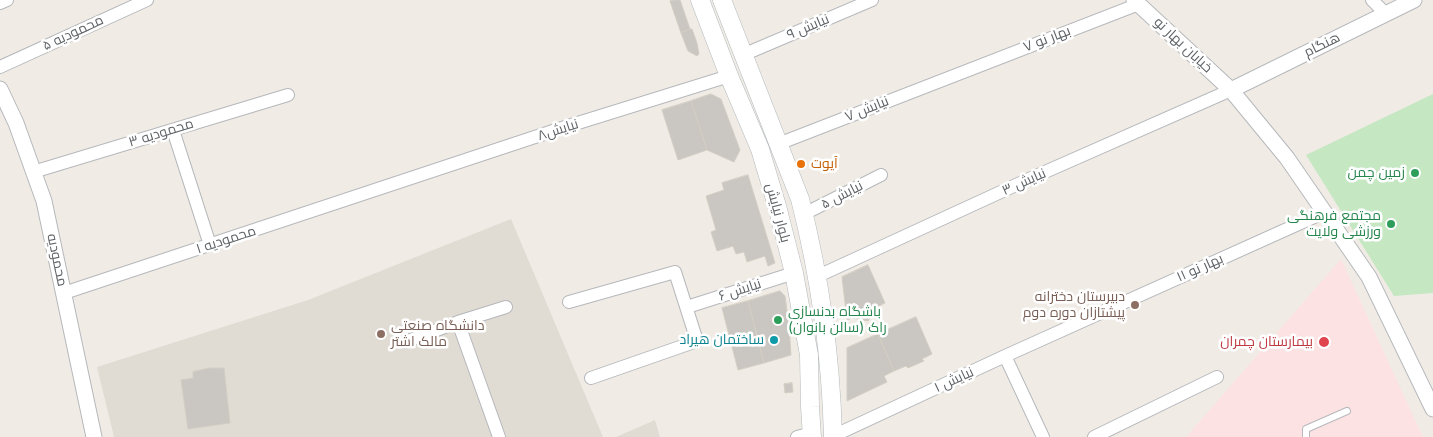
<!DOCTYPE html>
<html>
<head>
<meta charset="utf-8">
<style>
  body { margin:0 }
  canvas { display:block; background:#f0ece5 }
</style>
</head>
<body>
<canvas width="1433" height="437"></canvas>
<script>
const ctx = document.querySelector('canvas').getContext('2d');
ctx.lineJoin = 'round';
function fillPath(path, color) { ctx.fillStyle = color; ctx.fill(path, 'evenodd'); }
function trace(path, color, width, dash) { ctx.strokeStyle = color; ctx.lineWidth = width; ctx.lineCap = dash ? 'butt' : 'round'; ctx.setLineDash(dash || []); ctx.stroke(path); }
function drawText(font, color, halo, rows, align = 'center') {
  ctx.font = font + ' Inter,Cairo,sans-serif'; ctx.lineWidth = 5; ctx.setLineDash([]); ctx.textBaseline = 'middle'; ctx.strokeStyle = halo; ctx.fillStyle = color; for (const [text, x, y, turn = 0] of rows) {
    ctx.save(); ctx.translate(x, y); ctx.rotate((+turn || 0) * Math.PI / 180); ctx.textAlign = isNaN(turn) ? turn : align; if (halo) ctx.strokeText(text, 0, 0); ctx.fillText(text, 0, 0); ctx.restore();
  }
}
fillPath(new Path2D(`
  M511,219L603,437H114L97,367L308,300Z
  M655,420L660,437H616Z`), '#e0dbd3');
fillPath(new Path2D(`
  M1341,259L1423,437H1186Z`), '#fce2e2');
fillPath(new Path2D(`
  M1433,94V293L1394,296L1306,155Z`), '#c5e7c2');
const building = new Path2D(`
  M673,0H680L690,29L681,33L670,1Z
  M690,29H692L697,43L699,54L697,56L688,51L681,33Z
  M711,94L721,99L740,150L734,162L707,150L691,101Z
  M691,101L707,150L678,160L662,110Z
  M748,175L775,263L768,266L765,256L747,262L744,252L736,254L733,246L717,251L711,232L716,230L706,196L724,190L722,183Z
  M868,265L885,303L877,307L868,321L852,318L847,320L842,277Z
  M780,291L785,296L789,325L791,355L764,363L748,301Z
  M748,301L764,363L738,370L722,308Z
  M916,317L932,354L922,359L924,361L908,368L906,366L894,371L878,334Z
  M878,334L894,371L884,376L887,382L847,401V348Z
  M210,368H224L230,423L188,429L181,380L193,378V372Z
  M792,383L793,392L785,393L784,384Z`);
fillPath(building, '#cac7c2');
trace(building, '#d4cec3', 1);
const service = new Path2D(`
  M1306,437V429L1347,411`);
const minor = new Path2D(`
  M1372,0L1386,14
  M0,3L7,0
  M745,54L872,0
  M0,67L147,0
  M173,130L210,245
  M778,144L1139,4
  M33,172L288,95
  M804,214L881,175
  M818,276L1029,179L1231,90
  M64,293L565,127L729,76
  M569,302L675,272L697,341L591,378
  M687,307L794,273
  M458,322L499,437
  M405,342L458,322L506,307
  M1005,356L1043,437
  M833,436L1005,356L1325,212
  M797,437L812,433
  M1094,437L1217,377`);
const tertiary = new Path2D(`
  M1134,0L1231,90L1287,158L1369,277L1433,409
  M0,89L16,123L44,201L94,437
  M1231,90L1414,0`);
const secondary = new Path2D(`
  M700,0L729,76L760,149L777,206L794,273L809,355L810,407L812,437
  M722,0L800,199C820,277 831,357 833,437`);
trace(service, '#b6b8bc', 8);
trace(minor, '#b6b8bc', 14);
trace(tertiary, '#b6b8bc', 17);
trace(secondary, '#b4b9bd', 19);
trace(service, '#fff', 6);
trace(minor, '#fff', 12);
trace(tertiary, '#fff', 15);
trace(secondary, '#fff', 18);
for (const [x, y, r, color] of [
  [801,164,5,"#e8710a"],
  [1415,173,5,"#2e9e5b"],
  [1391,224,5,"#2e9e5b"],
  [1135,305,5,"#8d6e63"],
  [778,320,5,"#2e9e5b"],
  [381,334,5,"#8d6e63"],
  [774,340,5,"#0f9aa8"],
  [1324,342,6,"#e0444e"]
]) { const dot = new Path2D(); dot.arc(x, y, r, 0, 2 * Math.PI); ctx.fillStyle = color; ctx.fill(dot); trace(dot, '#fff', 2); }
drawText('14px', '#5d6266', '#fff', [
  ["نیایش ۹",808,27,-23],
  ["۵ محمودیه",73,33,-25],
  ["۷ بهار نو",1047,39,-21],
  ["خیابان بهار نو",1183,45,43],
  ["هنگام",1322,45,-26],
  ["نیایش ۷",867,109,-22],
  ["نیایش۸",558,130,-18],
  ["۳ محمودیه",161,133,-17],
  ["نیایش ۳",1024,182,-24],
  ["نیایش ۵",842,195,-27],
  ["بلوار نیایش",778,213,75],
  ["۱ محمودیه",226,240,-18],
  ["محمودیه",57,260,78],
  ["۱۱ بهار نو",1200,268,-24],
  ["نیایش ۶",740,290,-18],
  ["نیایش ۱",954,380,-25]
]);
drawText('14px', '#c56008', '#fff', [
  ["آیوت",811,164]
], 'left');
drawText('14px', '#27864d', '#fff', [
  ["زمین چمن",1405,173],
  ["مجتمع فرهنگی",1381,216],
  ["ورزشی ولایت",1381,232],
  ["باشگاه بدنسازی",788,312,"left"],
  ["راک (سالن بانوان)",788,328,"left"]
], 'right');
drawText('14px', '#785e54', '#fff', [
  ["دبیرستان دخترانه",1125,297],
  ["پیشتازان دوره دوم",1125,313],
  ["دانشگاه صنعتی",391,326,"left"],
  ["مالک اشتر",391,342,"left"]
], 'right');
drawText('14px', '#0d838f', '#fff', [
  ["ساختمان هیراد",764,340]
], 'right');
drawText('14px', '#be3a42', '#fff', [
  ["بیمارستان چمران",1313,342]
], 'right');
</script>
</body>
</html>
